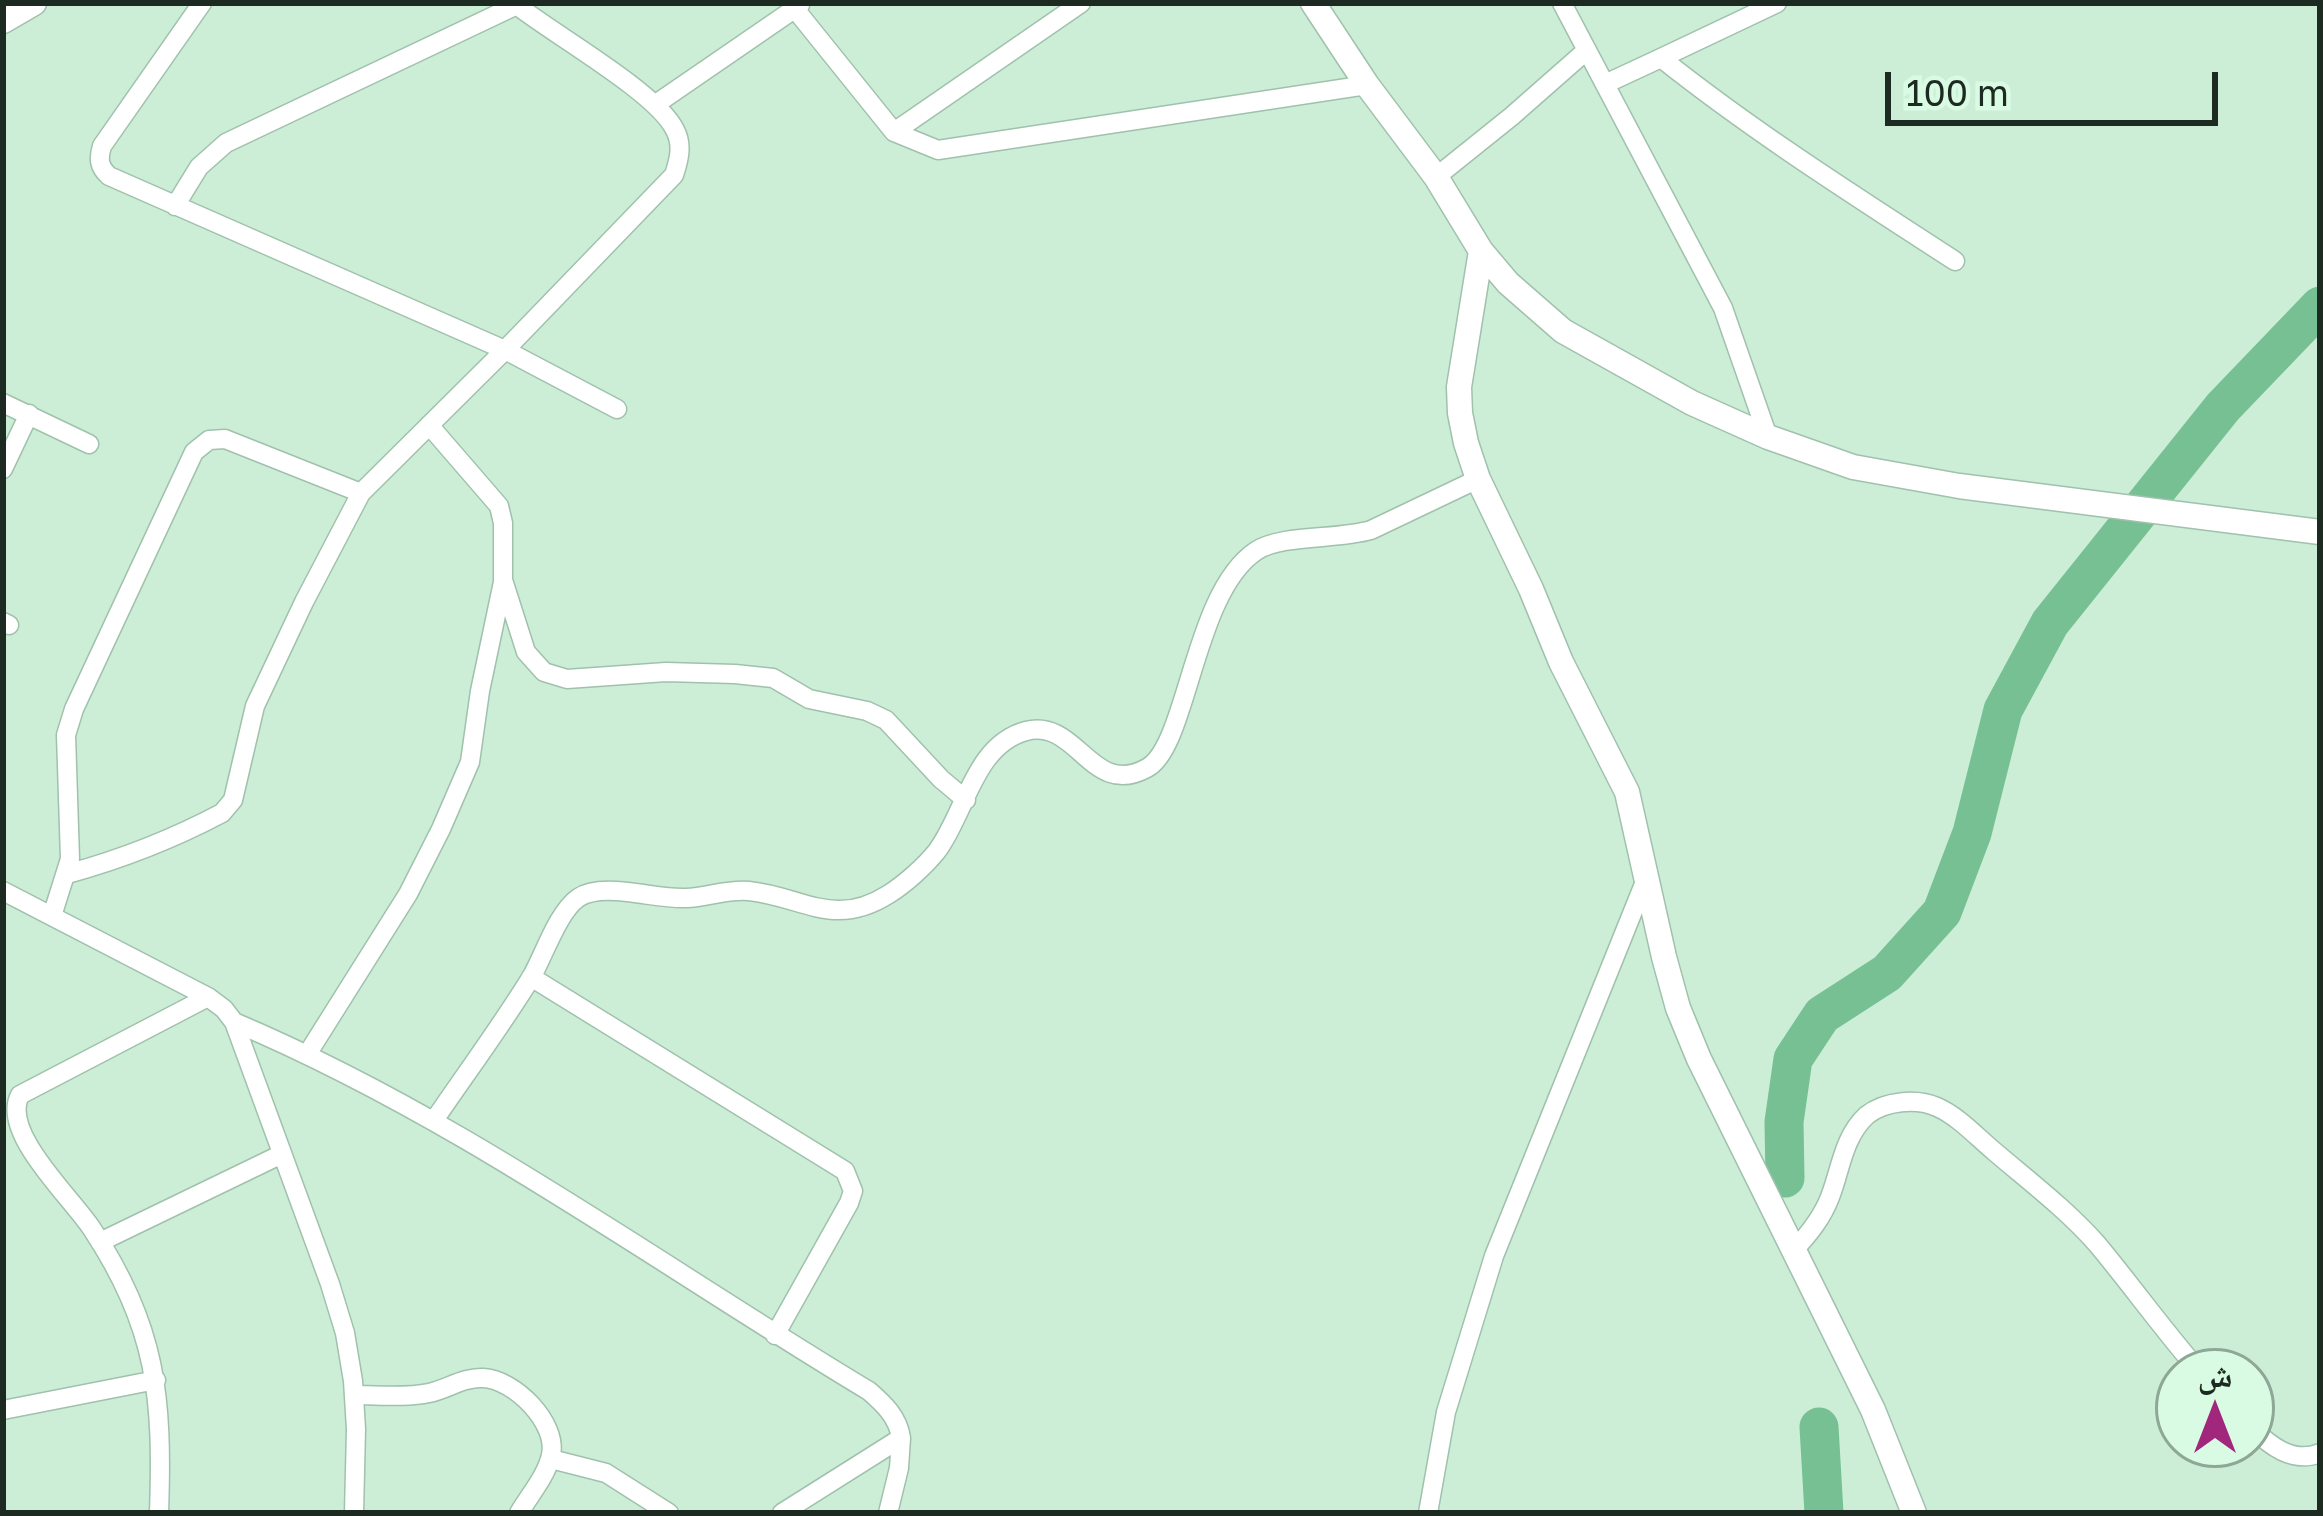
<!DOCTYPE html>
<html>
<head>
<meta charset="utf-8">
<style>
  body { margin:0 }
  #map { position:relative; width:2323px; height:1516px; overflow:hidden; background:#cceed7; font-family:"Golos Text","Noto Naskh Arabic",sans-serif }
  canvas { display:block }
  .frame { position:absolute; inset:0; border:6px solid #1d2a21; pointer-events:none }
  .north { position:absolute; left:2155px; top:1348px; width:120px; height:120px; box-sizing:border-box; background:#d9fbe4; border:3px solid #8ea796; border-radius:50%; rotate:0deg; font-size:33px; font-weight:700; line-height:48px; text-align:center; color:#1d2a21 }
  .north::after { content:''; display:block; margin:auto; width:42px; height:54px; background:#a1277d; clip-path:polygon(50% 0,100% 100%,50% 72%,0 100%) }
  .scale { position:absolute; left:1885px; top:72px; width:333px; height:54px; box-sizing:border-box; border:6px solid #1d2a21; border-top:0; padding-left:15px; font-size:36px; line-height:42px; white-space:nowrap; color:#1d2a21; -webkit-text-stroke:9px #d9fbe4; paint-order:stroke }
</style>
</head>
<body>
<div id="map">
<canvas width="2323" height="1516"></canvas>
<div class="frame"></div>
<div class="north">ش</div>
<div class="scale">100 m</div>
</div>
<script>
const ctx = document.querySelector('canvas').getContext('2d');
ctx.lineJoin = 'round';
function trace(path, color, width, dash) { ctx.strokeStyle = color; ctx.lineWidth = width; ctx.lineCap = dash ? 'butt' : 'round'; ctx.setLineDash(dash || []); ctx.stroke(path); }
trace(new Path2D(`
  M1785,1178L1784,1122L1793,1059L1822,1015L1887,973L1942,912L1972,833L2003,710L2050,623L2223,407L2320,306
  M1819,1427L1824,1513`), '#77c094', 39);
const minor = new Path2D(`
  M202,3L102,146C98,159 99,167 109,176L505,350L617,409
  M1562,3L1723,308L1768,437
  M795,9L894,132L938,150L1367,85
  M1661,58L1777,3
  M1605,84L1661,58C1754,132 1855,196 1955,261
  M656,104L800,5
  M894,132L1081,3
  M1436,177L1512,116L1587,50
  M175,206L199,167L226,143L521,3
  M3,403L89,444
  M429,425L499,506L503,523V580L526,652L544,672L567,679L666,672L735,674L773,678L809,699L867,711L886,720L941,779L966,800
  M3,469L29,414
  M3,622L9,625
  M67,874C122,859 171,840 222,813L233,800L255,706L304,602L361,493L505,350L674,175C679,160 683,145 675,130C657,92 551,33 514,3
  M3,891L208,997L224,1009L234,1022L330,1284L345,1333L353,1381L356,1429L354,1513
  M52,916L70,859L66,735L74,709L194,452L209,440L225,439L361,493
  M531,977L845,1171L853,1191L849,1203L775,1335
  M234,1022C459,1117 659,1265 869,1391C884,1404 898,1417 901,1438L782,1513
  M308,1053L408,894L441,829L470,762L480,691L503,582
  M435,1119C467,1072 502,1025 532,976C544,955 558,912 578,898C603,881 656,900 686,898C708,897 727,889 749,891C804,897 834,929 889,894C905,884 925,866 937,851C966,812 974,745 1026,731C1078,718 1091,799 1147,768C1188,746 1193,593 1256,551C1282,534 1338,540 1371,530L1478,479
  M100,1242L282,1154
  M1794,1250C1809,1234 1822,1218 1830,1197C1841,1169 1843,1137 1867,1115C1885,1101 1916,1098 1937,1107C1958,1116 1977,1137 1995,1152C2029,1181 2067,1210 2097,1244C2132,1286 2164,1331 2200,1372
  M354,1395C379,1395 405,1398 429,1393C448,1389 463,1377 483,1378C514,1379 558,1423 551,1455C547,1475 529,1496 519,1513
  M3,1410L156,1380
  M2251,1427C2270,1446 2293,1464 2320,1453
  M551,1459L606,1473L669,1513
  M159,1513C163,1398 157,1327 92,1229C71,1197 0,1132 20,1095L208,997
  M888,1513L899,1468L901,1438
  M1428,1513L1446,1412L1494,1256L1646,879`);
const tertiary = new Path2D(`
  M1313,3L1367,85L1436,177L1481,251L1508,283L1563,331L1692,403L1768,437L1853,467L1959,486L2320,532
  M3,21L34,3
  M1481,251L1459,387L1460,413L1466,443L1478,479L1531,589L1561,662L1627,792L1664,957L1678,1008L1699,1059L1873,1410L1914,1513`);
trace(minor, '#a0c1ac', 21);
trace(tertiary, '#a0c1ac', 27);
trace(minor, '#fff', 18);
trace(tertiary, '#fff', 24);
</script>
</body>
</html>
